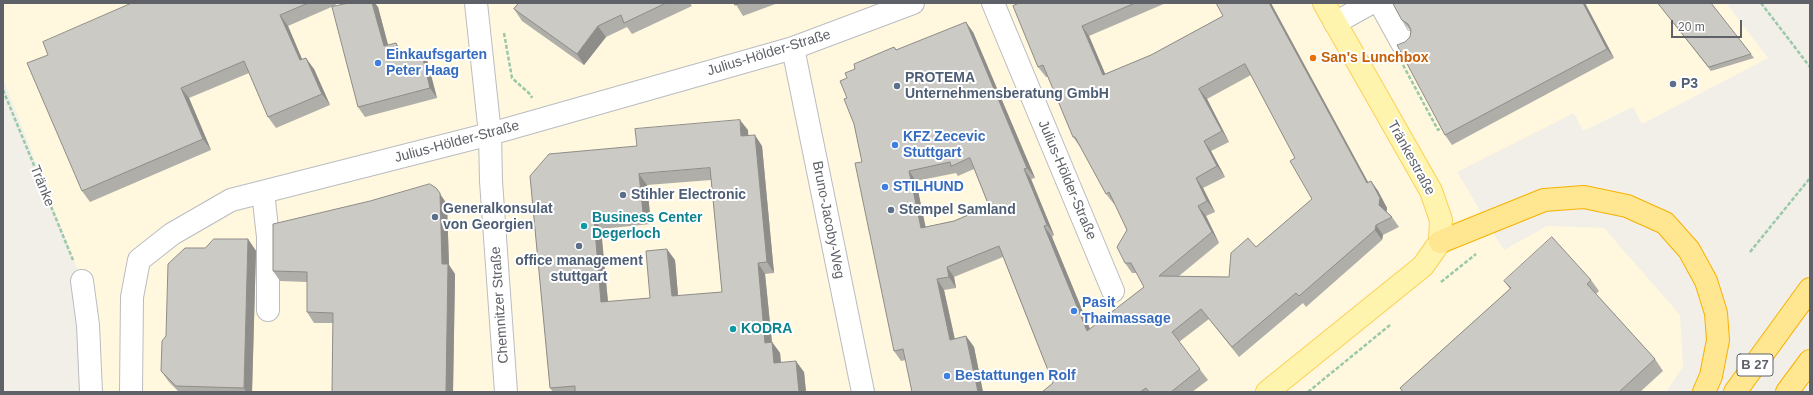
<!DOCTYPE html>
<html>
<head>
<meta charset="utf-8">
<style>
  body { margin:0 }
  #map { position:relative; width:1813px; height:395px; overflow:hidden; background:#f1efe7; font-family:Arial,sans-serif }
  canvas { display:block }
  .frame { position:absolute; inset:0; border:4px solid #5e6268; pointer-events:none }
  .scale { position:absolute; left:1671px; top:20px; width:71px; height:18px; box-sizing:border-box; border:2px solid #5e6268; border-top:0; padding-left:5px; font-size:12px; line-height:14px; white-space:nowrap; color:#5e6268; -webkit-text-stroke:3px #fff; paint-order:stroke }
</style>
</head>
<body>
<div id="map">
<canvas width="1813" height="395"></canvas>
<div class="frame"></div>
<div class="scale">20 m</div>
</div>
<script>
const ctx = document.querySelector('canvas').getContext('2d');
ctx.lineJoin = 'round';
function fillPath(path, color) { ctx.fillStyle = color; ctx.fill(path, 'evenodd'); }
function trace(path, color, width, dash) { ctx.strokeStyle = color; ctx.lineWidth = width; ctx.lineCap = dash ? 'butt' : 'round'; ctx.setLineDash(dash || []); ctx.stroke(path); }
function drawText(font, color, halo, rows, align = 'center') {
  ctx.font = font + ' Arial,sans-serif'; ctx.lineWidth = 4; ctx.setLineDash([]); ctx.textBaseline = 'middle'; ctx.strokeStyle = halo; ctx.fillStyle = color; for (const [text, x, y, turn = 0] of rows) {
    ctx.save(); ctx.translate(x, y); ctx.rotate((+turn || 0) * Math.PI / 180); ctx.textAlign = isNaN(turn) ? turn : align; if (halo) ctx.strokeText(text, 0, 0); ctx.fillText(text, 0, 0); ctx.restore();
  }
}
fillPath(new Path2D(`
  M3,3H1726L1768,58L1642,124L1633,107L1583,131L1574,113L1457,172L1504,250L1547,226L1604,228L1680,315L1683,367L1666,392H91L82,281L3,78Z`), '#fff8de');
const minor = new Path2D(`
  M476,3L490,134L491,181L506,392
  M993,3L1113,291
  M1380,3L1402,43L1405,41
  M1335,23L1371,3
  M793,48L863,392
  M263,192L268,237V310
  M82,281L88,325L91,392
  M131,392L132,297L139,260L172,234L231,200L490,134L793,48L913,3`);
const major = new Path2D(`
  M1267,392L1423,266L1440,242L1441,220L1431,191L1324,3`);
const highway = new Path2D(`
  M1440,242L1544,200L1584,197L1627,206L1665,223L1689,250L1706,281L1716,313L1718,340L1711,376L1704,392
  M1735,392L1810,289
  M1787,392L1810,361`);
trace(minor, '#b9bcc1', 24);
trace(major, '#fbd156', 24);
trace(highway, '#f8b100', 24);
trace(new Path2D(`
  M1761,3L1810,67
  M504,33L512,78L531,95L532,98
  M1403,65L1438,130L1442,127
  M3,90L73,260
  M1750,252L1810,178
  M1441,282L1476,254
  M1308,392L1390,325`), '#99c9a8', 2.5, [4, 2]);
trace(minor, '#fff', 22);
trace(major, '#fff4ae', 22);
trace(highway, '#ffe690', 22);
fillPath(new Path2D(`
  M132,3H335L336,5L288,26L302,59L314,69L330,105L276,128L268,117L249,73L189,98L211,150L90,202L82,191L48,55Z
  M519,3H690L692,6L632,34L627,27L606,37L584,65L522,21L514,9Z
  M735,3H778L743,16Z
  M1020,3H1166L1089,36L1105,74L1151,55L1223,16L1368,182L1371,181L1378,191L1387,208V212L1392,217L1399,227L1383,235L1382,240L1306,307L1303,303L1239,357L1209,319L1179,342L1208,380L1192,392H1042L1053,383L1003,257L954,277L956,288L944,290L955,339L966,336L974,347L983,392H912L906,360L901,361L894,351L862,162L854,124L847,98V78L855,69L894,47L897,50L973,32L1035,178L1031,179L1054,235L1052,237L1090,329L1144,287L1137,273H1132L1125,263L1127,230L1115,203L1114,204L1106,194L1081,147V148L1073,137L1048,77H1046L1038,67ZM1251,75L1295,158L1312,199L1256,247L1229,277L1179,276L1219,243L1206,216L1215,212L1203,188L1225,177L1211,151L1229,142L1207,99ZM974,169L989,206L954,221L925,227L916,181L956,173L958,176Z
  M1585,3L1614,58L1452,145L1445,135L1405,42L1410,37L1411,31L1409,29L1402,20Z
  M1658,3L1751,54L1754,58L1711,71Z
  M378,7L388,45L403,53L404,55L421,50L427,60L437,98L365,117L358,107Z
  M748,130V135L762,146L774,273L765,274L772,342L780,353L781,363L804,372L806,392H553L550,388L530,176L637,146ZM711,180L722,292L678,296L675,260L650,298L608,302L601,229L651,224L647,185Z
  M447,204L449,265L455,274L453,392H332L333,323H314L307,312V282L280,281L273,271Z
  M248,239L256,251L252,392H179L169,382L161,371L166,336L205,248Z
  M1591,280L1599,291L1596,294L1655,359L1663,371L1640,392H1403L1400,388L1510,289L1504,281Z`), '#afaea9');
fillPath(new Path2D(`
  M372,3H375L378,7L391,56L384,46Z
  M1269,3H1271L1374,193L1367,183Z
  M1583,3H1585L1614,58L1607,49Z
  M280,15L288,26L307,71L300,60Z
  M966,22L973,32L1035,178L1027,168Z
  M598,26L606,37L584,65L577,54Z
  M1082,26L1089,36L1110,85L1103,75Z
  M396,43L403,53L406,66L400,56Z
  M421,50L427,60L437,98L430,88Z
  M306,58L314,69L330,105L322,94Z
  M181,88L189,98L211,150L203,139Z
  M1199,89L1207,99L1229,142L1222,131Z
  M740,120L748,130L749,147L741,136Z
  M755,135L762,146L774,273L767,262Z
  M1204,141L1211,151L1225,177L1217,166Z
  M1024,169L1031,179L1054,235L1047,225Z
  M909,171L916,181L928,238L921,228Z
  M639,174L647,185L651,224L643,213Z
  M1196,178L1203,188L1215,212L1207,201Z
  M1371,181L1378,191L1387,208L1386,215L1379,205Z
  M436,188L447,204L449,265L455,274L453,392H446Z
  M1198,206L1206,216L1219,243L1212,232Z
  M594,218L601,229L609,313L601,302Z
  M1376,225L1383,235L1382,240L1375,230Z
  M1044,226L1052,237L1095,341L1087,331Z
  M248,239L256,251L252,392H246L244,388Z
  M667,249L675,260L679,307L672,296Z
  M758,263L765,274L773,354L765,343Z
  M947,267L954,277L956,288L949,277Z
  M937,279L944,290L957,350L950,340Z
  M966,336L974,347L983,392H978Z
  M772,342L780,353L782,374L774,363Z
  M796,361L804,372L806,392H799Z`), '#8f8d89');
const building = new Path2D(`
  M132,3H308L280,15L300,60L306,58L322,94L268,117L244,61L181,88L203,139L82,191L27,63L48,55L43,42Z
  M349,3H372L384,46L396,43L400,56L421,50L430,88L358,107L332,7Z
  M519,3H666L624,23L621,15L598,26L577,54L514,9Z
  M735,3H741L735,5Z
  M1020,3H1135L1082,26L1103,75L1151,55L1223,16L1216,3H1269L1367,183L1371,181L1380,198L1379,205L1392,217L1376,225L1375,230L1299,296L1296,293L1232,347L1201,309L1172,332L1200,369L1171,392H1149L1146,388L1140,392H1042L1053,383L999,246L947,267L949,277L937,279L950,340L966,336L978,392H912L903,349L894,351L855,163L862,162L854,124L844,99L847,98L840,81L847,78L845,73L855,69L854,64L894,47L896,50L966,22L1027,168L1024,169L1047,225L1044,226L1087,331L1144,287L1131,263H1125L1117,247L1127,230L1109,192L1106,194L1075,137H1073L1043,65L1038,67L1013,6ZM1245,64L1295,158L1290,161L1312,199L1256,247L1248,238L1231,253L1229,277L1159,276L1212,232L1198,206L1207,201L1196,178L1217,166L1204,141L1222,131L1199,89ZM970,158L989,206L954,221L921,228L909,171L950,162L951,166Z
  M1393,3H1583L1607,49L1445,135L1397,45L1405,42L1410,37L1411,30L1408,24L1402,20Z
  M1658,3H1711L1751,54L1709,67Z
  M740,120L741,136L755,135L767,262L758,263L765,343L772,342L774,363L796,361L799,392H575V386L550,388L530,176L549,154L637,146L635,129ZM710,168L722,292L672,296L667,249L646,251L650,298L601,302L594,218L643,213L639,174Z
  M430,184L436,188L440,193L442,264H448L446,392H332L333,313L307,312V272L273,271V224L370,201Z
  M1552,237L1591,280L1587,284L1655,359L1619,392H1403L1400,388L1511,288L1504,281Z
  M214,239H248L244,388L176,386L161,371L162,341L166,336L168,264L185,248H205Z`);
fillPath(building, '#cccac4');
trace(building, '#8f8d89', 1);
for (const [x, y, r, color] of [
  [1313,58,4,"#e8710a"],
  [378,63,4,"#3f7fe0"],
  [1673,84,4,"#5c6f8a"],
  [897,86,4,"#5c6f8a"],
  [895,145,4,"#3f7fe0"],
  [885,187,4,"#3f7fe0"],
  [623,195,4,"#5c6f8a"],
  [891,210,4,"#5c6f8a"],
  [435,217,4,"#5c6f8a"],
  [584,226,4,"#0f9aa8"],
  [579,246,4,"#5c6f8a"],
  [1074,311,4,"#3f7fe0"],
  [733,329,4,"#0f9aa8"],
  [947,376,4,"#3f7fe0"]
]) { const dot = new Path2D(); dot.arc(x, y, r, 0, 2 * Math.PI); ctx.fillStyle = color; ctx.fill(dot); trace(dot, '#fff', 1.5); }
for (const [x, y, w] of [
  [1755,365,36]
]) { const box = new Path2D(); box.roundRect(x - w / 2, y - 11, w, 22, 3); ctx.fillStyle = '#fff'; ctx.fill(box); trace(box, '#5e6268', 1); }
drawText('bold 13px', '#5e6268', null, [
  ["B 27",1755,365]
]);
drawText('14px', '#5e6268', '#fff', [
  ["Julius-Hölder-Straße",769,53,-17],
  ["Julius-Hölder-Straße",457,142,-15],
  ["Tränkestraße",1411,158,61],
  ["Julius-Hölder-Straße",1067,180,67],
  ["Tränke",42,186,68],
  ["Bruno-Jacoby-Weg",828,220,79],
  ["Chemnitzer Straße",500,305,-94]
]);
drawText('bold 14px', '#366cbe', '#fff', [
  ["Einkaufsgarten",386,55],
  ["Peter Haag",386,71],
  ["KFZ Zecevic",903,137],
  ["Stuttgart",903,153],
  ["STILHUND",893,187],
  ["Pasit",1082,303],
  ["Thaimassage",1082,319],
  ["Bestattungen Rolf",955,376]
], 'left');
drawText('bold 14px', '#c56008', '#fff', [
  ["San's Lunchbox",1321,58]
], 'left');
drawText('bold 14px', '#4e5e75', '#fff', [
  ["PROTEMA",905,78],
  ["Unternehmensberatung GmbH",905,94],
  ["P3",1681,84],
  ["Stihler Electronic",631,195],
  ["Generalkonsulat",443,209],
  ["von Georgien",443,225],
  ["Stempel Samland",899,210],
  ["office management",579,261,"center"],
  ["stuttgart",579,277,"center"]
], 'left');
drawText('bold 14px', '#0d838f', '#fff', [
  ["Business Center",592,218],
  ["Degerloch",592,234],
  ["KODRA",741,329]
], 'left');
</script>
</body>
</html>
